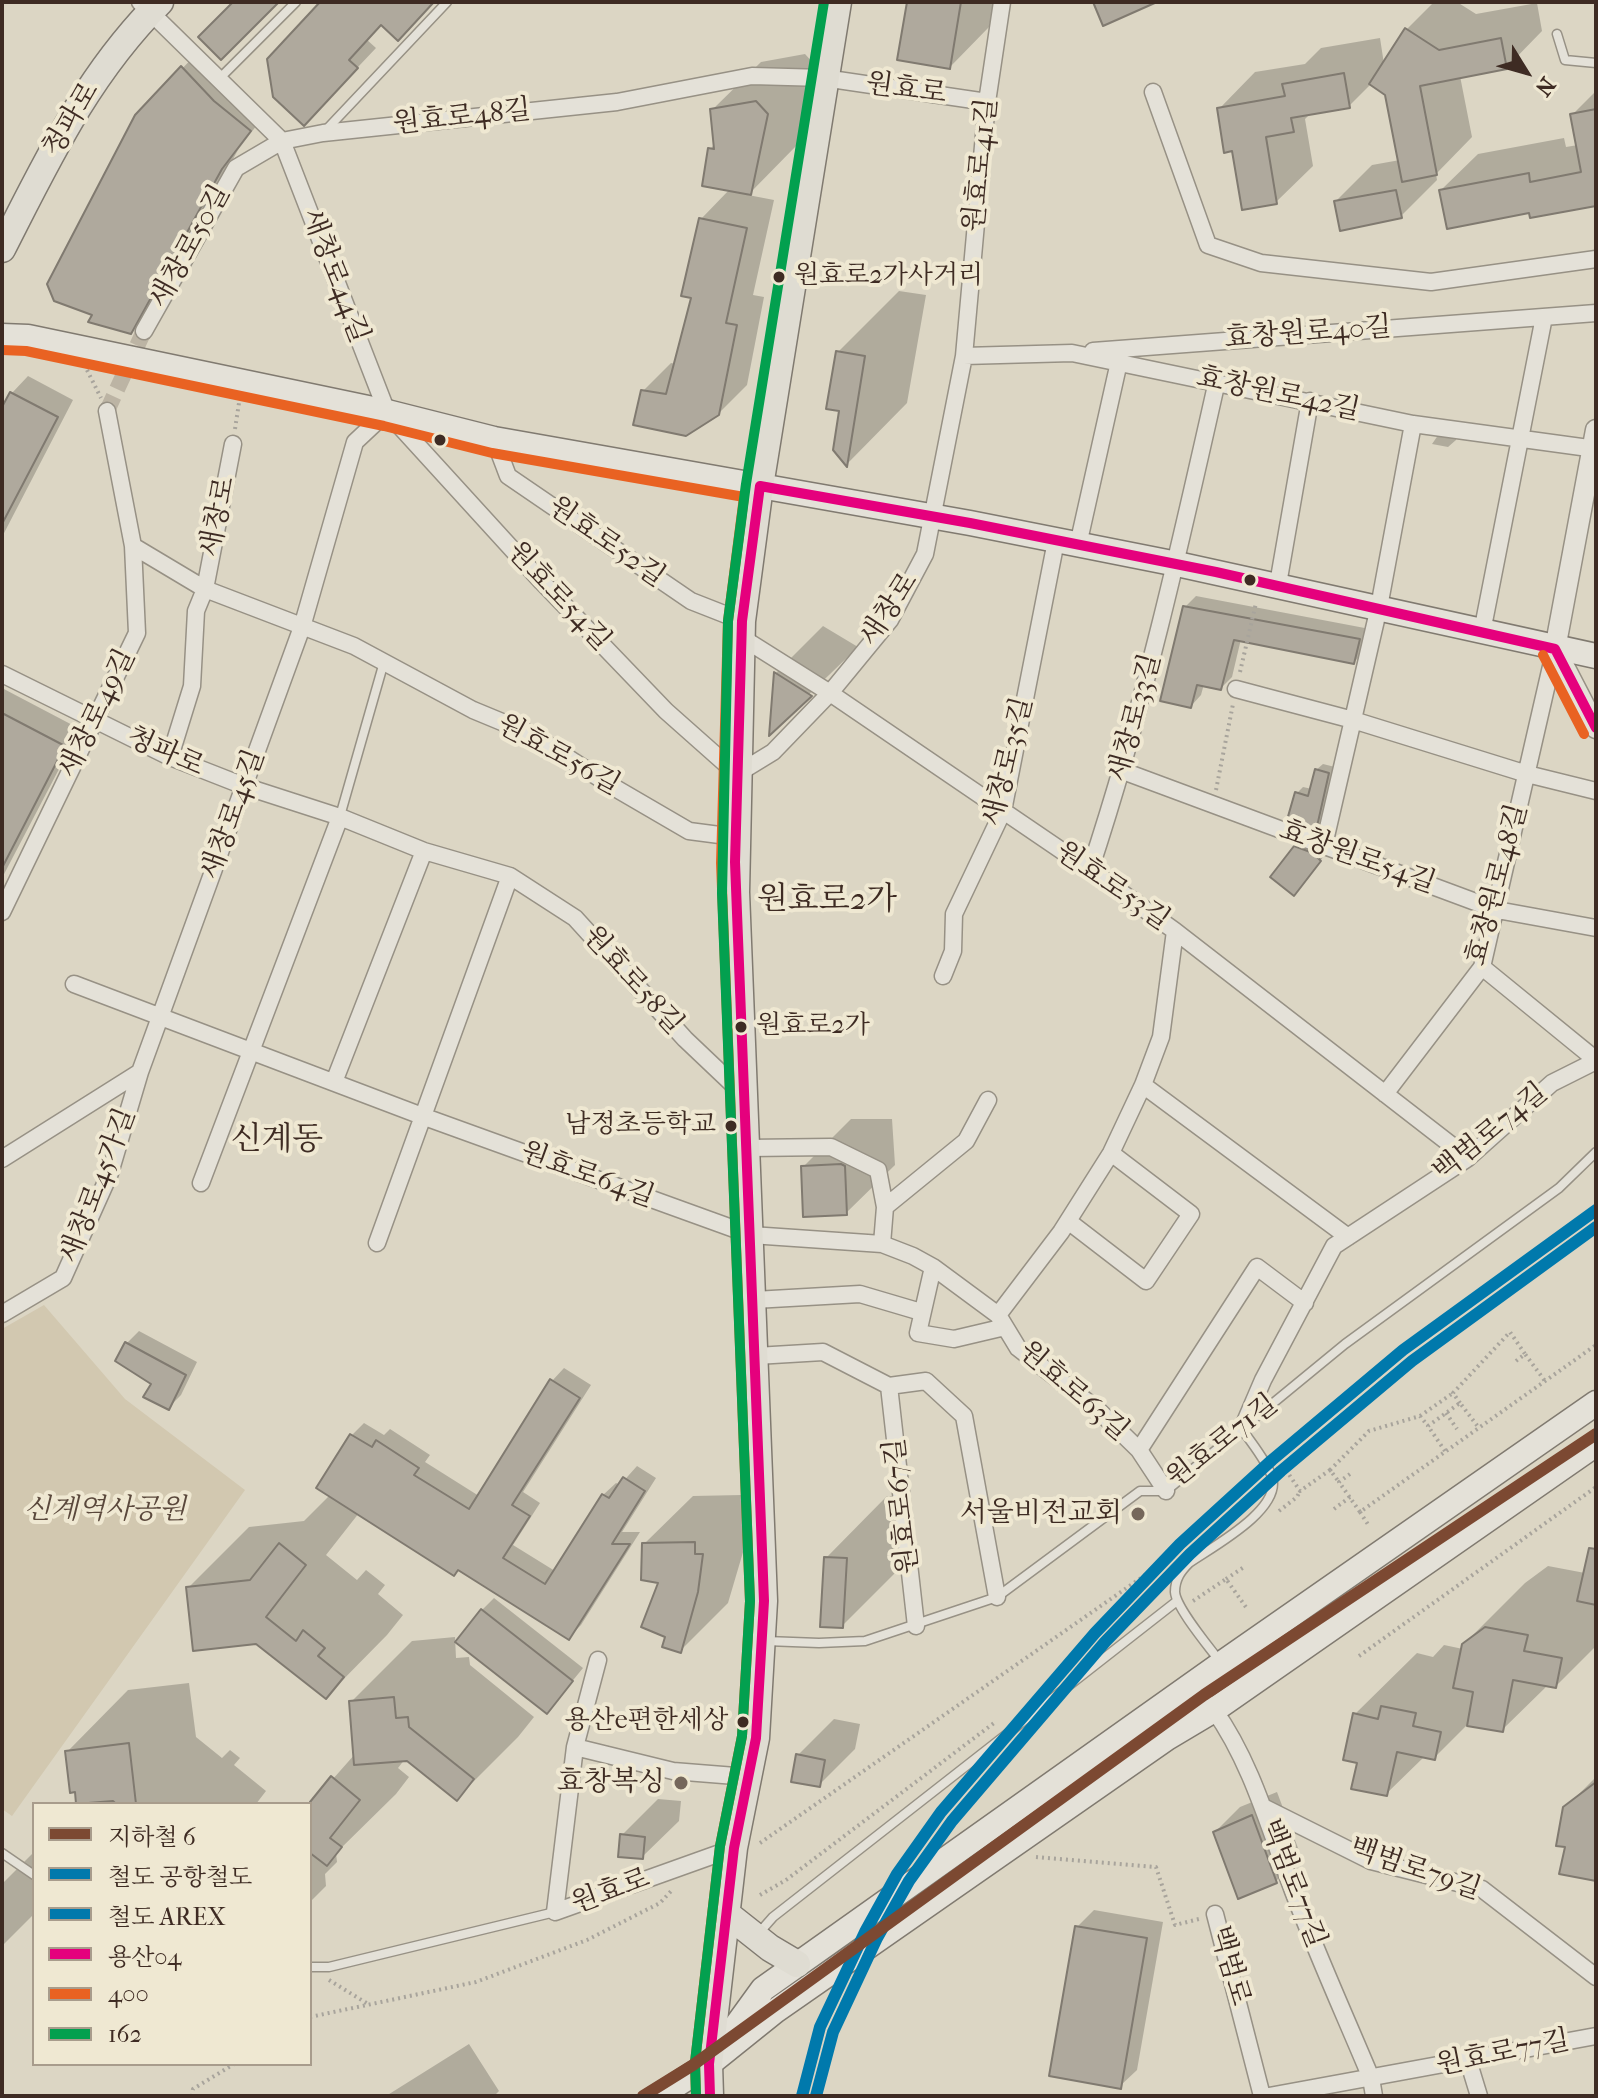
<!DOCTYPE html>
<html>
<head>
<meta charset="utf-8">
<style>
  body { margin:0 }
  #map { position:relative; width:1598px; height:2098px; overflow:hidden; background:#dcd6c4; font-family:"IM FELL French Canon","Noto Serif KR",serif }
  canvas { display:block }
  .frame { position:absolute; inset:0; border:4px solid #3e2b23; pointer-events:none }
  .legend { position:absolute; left:32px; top:1802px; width:280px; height:264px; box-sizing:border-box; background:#efe8d2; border:2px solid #a89c8c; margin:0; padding:10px 14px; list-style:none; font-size:24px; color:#3e2b23 }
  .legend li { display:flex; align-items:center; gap:16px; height:40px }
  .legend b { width:40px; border:2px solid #a89c8c }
  .north { position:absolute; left:1486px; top:32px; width:80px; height:80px; -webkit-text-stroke:6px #efe8d2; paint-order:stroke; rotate:127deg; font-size:22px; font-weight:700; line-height:32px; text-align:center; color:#3e2b23 }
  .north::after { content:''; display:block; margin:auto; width:28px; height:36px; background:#3e2b23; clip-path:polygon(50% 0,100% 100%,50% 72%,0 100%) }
</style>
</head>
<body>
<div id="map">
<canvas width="1598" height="2098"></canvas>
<div class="frame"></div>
<ul class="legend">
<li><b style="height:10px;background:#7c4932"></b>지하철 6</li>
<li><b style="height:10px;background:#0079ac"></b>철도 공항철도</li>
<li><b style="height:10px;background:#0079ac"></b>철도 AREX</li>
<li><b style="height:10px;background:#e5007d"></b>용산04</li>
<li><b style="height:10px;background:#e96222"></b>400</li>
<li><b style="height:10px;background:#03a04f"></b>162</li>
</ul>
<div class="north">N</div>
</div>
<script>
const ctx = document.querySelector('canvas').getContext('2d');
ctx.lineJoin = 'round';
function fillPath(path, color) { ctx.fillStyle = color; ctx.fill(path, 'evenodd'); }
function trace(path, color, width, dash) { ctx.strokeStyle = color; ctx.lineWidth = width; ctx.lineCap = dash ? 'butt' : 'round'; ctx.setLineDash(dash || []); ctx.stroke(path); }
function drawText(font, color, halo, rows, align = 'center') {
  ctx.font = font + ' "IM FELL French Canon","Noto Serif KR",serif'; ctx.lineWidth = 8; ctx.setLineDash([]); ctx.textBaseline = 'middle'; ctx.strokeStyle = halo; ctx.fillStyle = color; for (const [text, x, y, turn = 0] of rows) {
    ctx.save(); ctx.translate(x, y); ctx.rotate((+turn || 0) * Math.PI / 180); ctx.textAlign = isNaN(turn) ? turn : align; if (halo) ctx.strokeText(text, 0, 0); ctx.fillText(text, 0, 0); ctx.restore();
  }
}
fillPath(new Path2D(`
  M44,1305L125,1399L245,1490L12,1816L2,1809V1329Z`), '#d2c8b0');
fillPath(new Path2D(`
  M323,2H433L382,23L366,39L376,48L324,103Z
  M909,2H994L989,27L950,67Z
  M1434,2H1457L1476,14L1537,3L1542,31L1506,68L1460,76L1472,137L1436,174L1437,180L1401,216L1336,201L1372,165L1400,160L1387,93L1372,83L1349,106L1311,113L1305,119L1313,166L1276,202L1234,149L1219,109L1255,72L1305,64L1321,48L1380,38L1384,64L1407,29Z
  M199,51L230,85L266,113L238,150L147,314L130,331L137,116Z
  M805,54L815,65L798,144L748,195L774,200L753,295L764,297L747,385L718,414L643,391L671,363L676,364L693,296L701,219L730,189L710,149L715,144L712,110L761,62Z
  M1596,91V203L1530,211L1441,190L1478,154L1564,138L1566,147L1578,145L1572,115Z
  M899,291L926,295L907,403L847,464L838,352Z
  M28,376L73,400L2,537V412L12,393Z
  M1441,431L1457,433L1456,440L1448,447L1432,444Z
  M1196,596L1370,629L1365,651L1354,662L1241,639L1232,677L1221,688L1204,684L1201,695L1191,706L1185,607Z
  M823,626L858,647L771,731L776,673Z
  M2,688L80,729L2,878Z
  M1323,764L1335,767L1322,822L1315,829L1297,793L1303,787L1312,789L1316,770Z
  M1303,839L1327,852L1301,885L1295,848Z
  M851,1119H892L895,1165L846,1213L803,1167Z
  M139,1331L197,1362L181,1395L169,1407L127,1343Z
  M564,1368L591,1385L523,1492L540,1503L513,1545L555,1571L603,1495L616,1483L620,1485L637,1466L656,1478L622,1532H640L581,1625L568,1638L459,1568L359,1513L326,1555L357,1580L366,1570L385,1585L378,1594L403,1615L387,1635L326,1697L188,1588L249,1527L304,1521L330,1495L352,1435L364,1423L384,1435L390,1429L430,1455L425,1462L479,1496L552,1381Z
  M742,1495L743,1506L750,1507L746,1542L728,1603L680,1651L667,1636L661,1581L644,1544L693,1496Z
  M887,1496L907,1497L904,1564L842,1626L826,1558Z
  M1596,1553V1646L1556,1686L1548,1685L1502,1730L1468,1724L1434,1758L1425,1756L1386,1794L1359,1762L1355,1714L1417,1653L1433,1657L1444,1645L1463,1649V1645L1525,1583L1548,1566L1585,1573Z
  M494,1598L583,1668L547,1712L482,1610Z
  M455,1637L456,1658L469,1657L470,1665L534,1717L518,1737L457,1798L405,1759L398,1768L409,1777L396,1794L336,1853L337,1862L325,1874L326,1886L310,1902V1805L355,1754L351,1702L412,1641Z
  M189,1683L196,1737L222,1758L230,1750L240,1758L234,1765L266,1791L256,1804H84L97,1787L67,1752L128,1690Z
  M834,1719L860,1724L855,1749L819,1785L798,1755Z
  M1596,1777V1879L1567,1846L1565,1808Z
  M1277,1792L1301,1856L1276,1881L1215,1832L1240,1807Z
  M658,1799L681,1801L679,1821L642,1857L622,1835Z
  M34,1852V1914L2,1946V1884Z
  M1094,1910L1163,1922L1137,2070L1120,2086L1077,1927Z
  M469,2044L499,2091L494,2096H386Z`), '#0003');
const building = new Path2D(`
  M233,2H279L221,60L198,37Z
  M320,2H434L398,41L381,25L349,60L358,68L304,126L273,97L267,59Z
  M907,2H961L950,69L897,60Z
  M1093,2H1157L1103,26Z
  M1405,28L1439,50L1501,38L1507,69L1420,86L1437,175L1402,182L1385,95L1369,84Z
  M181,66L214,101L251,131L222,169L131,334L88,322L92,315L54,301L47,284L135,115Z
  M1344,73L1350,108L1291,118L1294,132L1266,137L1277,204L1242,210L1232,151L1224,153L1217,108L1285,96L1282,84Z
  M756,101L768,114L751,195L702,186L708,148L714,149L710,109Z
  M1596,109V206L1530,218L1529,213L1447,229L1439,190L1529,173L1530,182L1581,172L1570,114Z
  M1396,190L1402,218L1340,231L1334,201Z
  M699,218L747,228L726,323L737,325L719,415L686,436L633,425L641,390L666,394L691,298L681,296Z
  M836,351L865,356L847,467L833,450L839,411L826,409Z
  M10,392L58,417L2,524V407Z
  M1183,606L1360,639L1354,664L1234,640L1221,690L1197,685L1191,708L1160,701Z
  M774,672L812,696L769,736Z
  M2,713L65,746L2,868Z
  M1315,769L1329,773L1316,831L1287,820L1295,792L1308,796Z
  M1294,846L1313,853L1321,861L1294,896L1270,877Z
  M841,1164L845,1166L847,1215L803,1217L801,1166Z
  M125,1342L186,1375L169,1410L143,1397L151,1384L115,1361Z
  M550,1379L580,1398L512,1505L530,1516L503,1558L545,1584L602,1494L609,1498L623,1477L645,1491L612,1544H630L569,1640L458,1570L454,1576L316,1488L350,1434L372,1447L376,1440L419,1468L414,1475L469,1509Z
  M695,1542V1554H703L698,1592L681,1653L662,1647L665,1637L641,1627L658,1583L641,1580L642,1543Z
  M279,1543L306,1565L266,1617L296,1641L303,1630L325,1648L318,1656L344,1677L326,1699L256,1644L193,1651L186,1587L250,1580Z
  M1589,1548L1596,1549V1605L1577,1601Z
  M824,1557L847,1558L843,1628L820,1627Z
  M481,1609L573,1681L547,1714L455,1642Z
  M1485,1627L1528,1635L1524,1651L1562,1658L1556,1688L1513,1680L1503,1732L1467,1726L1473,1692L1453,1688L1462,1644Z
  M394,1697L396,1718L408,1717L409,1727L474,1779L457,1801L407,1761L354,1765L349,1701Z
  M1381,1706L1416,1713L1413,1726L1441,1732L1435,1760L1397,1752L1387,1796L1351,1789L1357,1763L1343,1760L1353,1713L1378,1719Z
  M129,1743L136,1804H116L113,1801L76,1804L75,1792L70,1793L65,1751Z
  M796,1754L825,1760L820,1787L791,1782Z
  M331,1776L360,1800L330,1838L342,1847L327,1866L310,1853V1802Z
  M1596,1782V1881L1559,1874L1565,1847L1556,1846L1563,1807Z
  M1252,1815L1277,1883L1238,1899L1213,1832Z
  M620,1834L645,1837L643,1859L618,1857Z
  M1075,1926L1147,1938L1121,2089L1049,2076Z`);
fillPath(building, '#afa99d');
trace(building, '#807a70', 2);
trace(new Path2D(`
  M107,411L144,331`), '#bcb4a4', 16, [16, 8]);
const service = new Path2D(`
  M1557,34L1565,60L1596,63
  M219,79L296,2
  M327,129L447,2
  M340,816L384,662
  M766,1641L819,1643L865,1641L997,1597L1140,1491H1166L1345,1344L1559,1188L1596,1152
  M1221,1663C1210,1648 1176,1608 1175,1592C1175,1579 1181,1571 1189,1563C1212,1547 1282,1510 1272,1477C1266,1460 1252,1444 1242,1429
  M2,1853L34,1875
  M758,1934L773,1917L1177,1601
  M310,1967H329L555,1912`);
const minor = new Path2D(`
  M140,2L282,141L387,412L542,582L666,711L737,774L773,752L830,693L890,620L925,554L964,356L987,102L1002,2
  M1153,92L1208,245L1261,263L1431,282L1596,259
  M144,331L236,168L282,141L323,133L617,102L752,76L824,78L987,102
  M1093,351L1596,313
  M964,356L1072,353L1413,424L1596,449
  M494,439L508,476L691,601L742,621
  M1078,545L1119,362
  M133,546L205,589L354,646L473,710L531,734L610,785L689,831L735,837
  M1278,584L1310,401
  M1482,632L1544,317
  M741,637L830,693L1090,870L1175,931L1468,1158
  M2,674L170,757L244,786L340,817L424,851L510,876L575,918L685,1039L744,1095
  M1236,689L1353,720L1527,774L1596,791
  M170,757L192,686L196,611L205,589L233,444
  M1123,771L1497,910L1596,928
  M1324,845L1379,607L1413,424
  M1090,870C1143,710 1180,546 1217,381
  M2,912L137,633L133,546L107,411
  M1482,967L1596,1060
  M943,976L953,951L954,914L1003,811L1056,541
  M74,984L422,1116L751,1235L882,1244L913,1256L933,1267L998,1315L1018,1348L1098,1410L1139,1450L1166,1491
  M334,1082L424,851
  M1143,1085L1348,1237
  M1385,1094L1482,967L1555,649
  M748,1148L831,1147L878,1170L885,1207L882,1244
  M2,1159L140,1072L302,627L355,442L387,412
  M201,1183L340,817
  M885,1207L966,1141L988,1100
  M1068,1221L1146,1281L1191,1214L1111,1153
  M377,1243L510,876
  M933,1267L918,1333L954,1339L1005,1327
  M754,1300L860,1294L921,1312
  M2,1314L63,1278L110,1173L140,1072
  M998,1315L1061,1232L1111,1153L1143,1085L1161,1037L1175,931
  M756,1356L823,1352L889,1386
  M1242,1429L1263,1380L1334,1246L1468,1158L1552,1083L1596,1061
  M1139,1450L1257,1267L1305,1303
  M916,1626L889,1386L926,1381L964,1416L997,1597
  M598,1660L575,1747L555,1912L734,1848
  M1183,1693C1197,1695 1205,1699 1214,1710C1252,1763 1270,1831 1293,1891C1317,1954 1345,2016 1371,2078L1374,2096
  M575,1747L673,1771L748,1777
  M1263,1807L1371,1861L1482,1889L1596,1977
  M1215,1914L1262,2096
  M1468,2060L1479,2096
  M1269,2096L1596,2036`);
const tertiary = new Path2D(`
  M1596,430L1555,649L1596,728`);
const secondary = new Path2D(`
  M2,336L28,337L387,412L494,439L970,523L1177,564L1596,656
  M726,2040L763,1989L1221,1664L1596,1403
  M659,2096L709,2064L775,2011L1167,1738L1214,1710L1596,1444`);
const primary = new Path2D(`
  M2,249C48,159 87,75 160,2
  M727,1914L770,1948L797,1964
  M710,2096L709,2064L734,1848L756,1738L764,1601L736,892L742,621L760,486L838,2`);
trace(service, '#979185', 11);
trace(minor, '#979185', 19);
trace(tertiary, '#979185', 23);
trace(secondary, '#807a70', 27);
trace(primary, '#807a70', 29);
trace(new Path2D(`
  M87,370L101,398
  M235,429L239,403
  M1240,672L1256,603
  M1216,790L1233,704
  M1516,1361L1525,1354L1545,1381
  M1460,1403L1453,1393L1510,1332L1525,1354
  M1446,1413L1457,1429
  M1420,1416L1453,1393
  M1445,1451L1428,1426L1460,1403L1479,1428
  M1286,1470L1300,1491L1330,1470L1339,1482
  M1330,1470L1369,1431L1420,1416L1428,1426
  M1350,1474L1339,1482L1360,1512L1596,1345
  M1334,1509L1350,1497
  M1279,1511L1297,1497L1300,1491
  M1360,1512L1369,1526
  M1226,1579L1244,1567
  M1193,1601L1226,1579L1248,1610
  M1359,1656L1596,1487
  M760,1843L1174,1555L1176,1556
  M1036,1857L1156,1867L1175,1925L1199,1919
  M760,1895L786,1880L994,1723
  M329,1980L368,2004
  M310,2017L476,1982L587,1940L660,1903L673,1889
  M192,2096L193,2089L234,2064`), '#a8a49c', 4, [2, 4]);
trace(service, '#e4e1d8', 8);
trace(minor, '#e4e1d8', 16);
trace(tertiary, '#e4e1d8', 20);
trace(secondary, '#e4e1d8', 24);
trace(primary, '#dfdcd2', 26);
trace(new Path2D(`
  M710,2096L709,2064L734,1848L756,1738L764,1601L735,862L742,621L760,486L970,523L1216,572L1555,649L1596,728`), '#e5007d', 10);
trace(new Path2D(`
  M2,350L26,351L384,426L492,453L744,497L728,621L721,863L750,1601L742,1736L720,1846L695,2062L696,2096
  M1543,655L1584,734`), '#e96222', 10);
trace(new Path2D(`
  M696,2096L695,2062L720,1846L742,1736L750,1601L722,893L728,621L746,484L824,2`), '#03a04f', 10);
trace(new Path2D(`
  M802,2096L820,2027L865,1932L897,1874L941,1812L1095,1633L1180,1544L1272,1460L1403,1350L1596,1210`), '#0079ac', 12);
trace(new Path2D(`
  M816,2096L833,2032L877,1938L909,1881L952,1821L1105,1642L1190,1554L1281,1471L1412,1361L1596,1227`), '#0079ac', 12);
trace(new Path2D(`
  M643,2096L693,2065L1204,1695L1596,1434`), '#7c4932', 12);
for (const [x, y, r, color] of [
  [779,277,7,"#3e2b23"],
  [440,440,7,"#3e2b23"],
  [1250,580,7,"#3e2b23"],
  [741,1027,7,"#3e2b23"],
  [731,1126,7,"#3e2b23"],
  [1138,1514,8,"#75675b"],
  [743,1722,7,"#3e2b23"],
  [681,1783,8,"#75675b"]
]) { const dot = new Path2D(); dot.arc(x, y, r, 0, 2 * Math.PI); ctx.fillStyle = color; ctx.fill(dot); trace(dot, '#efe8d2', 3); }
drawText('26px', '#3e2b23', '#efe8d2', [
  ["원효로2가사거리",794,277],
  ["원효로2가",756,1027],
  ["남정초등학교",716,1126,"right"],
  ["용산e편한세상",728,1722,"right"]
], 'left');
drawText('28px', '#3e2b23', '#efe8d2', [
  ["원효로",906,90,8],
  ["원효로48길",462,118,-6],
  ["청파로",72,120,-59],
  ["원효로41길",982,165,-84],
  ["새창로50길",191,247,-61],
  ["새창로44길",334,276,69],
  ["효창원로40길",1308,334,-4],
  ["효창원로42길",1278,395,12],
  ["새창로",219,517,-79],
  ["원효로52길",606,543,35],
  ["원효로54길",558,597,47],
  ["새창로",890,610,-57],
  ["새창로49길",98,714,-64],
  ["새창로33길",1136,718,-75],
  ["청파로",165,753,24],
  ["원효로56길",558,756,29],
  ["새창로35길",1009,762,-76],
  ["새창로45길",234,815,-70],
  ["효창원로54길",1357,858,20],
  ["효창원로48길",1498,885,-75],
  ["원효로53길",1112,887,35],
  ["원효로58길",632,981,48],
  ["백범로74길",1491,1133,-39],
  ["원효로64길",587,1176,20],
  ["새창로45가길",99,1186,-69],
  ["원효로63길",1073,1392,41],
  ["원효로71길",1223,1442,-38],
  ["원효로67길",903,1506,-96],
  ["백범로79길",1415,1870,19],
  ["백범로77길",1292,1884,69],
  ["원효로",611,1892,-20],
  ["백범로",1229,1966,74],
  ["원효로77길",1503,2054,-11]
]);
drawText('italic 28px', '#5a483c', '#efe8d2', [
  ["신계역사공원",105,1511]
]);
drawText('28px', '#3e2b23', '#efe8d2', [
  ["서울비전교회",1122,1514],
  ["효창복싱",665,1783]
], 'right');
drawText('32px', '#3e2b23', '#efe8d2', [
  ["원효로2가",827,901],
  ["신계동",277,1141]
]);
</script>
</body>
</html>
